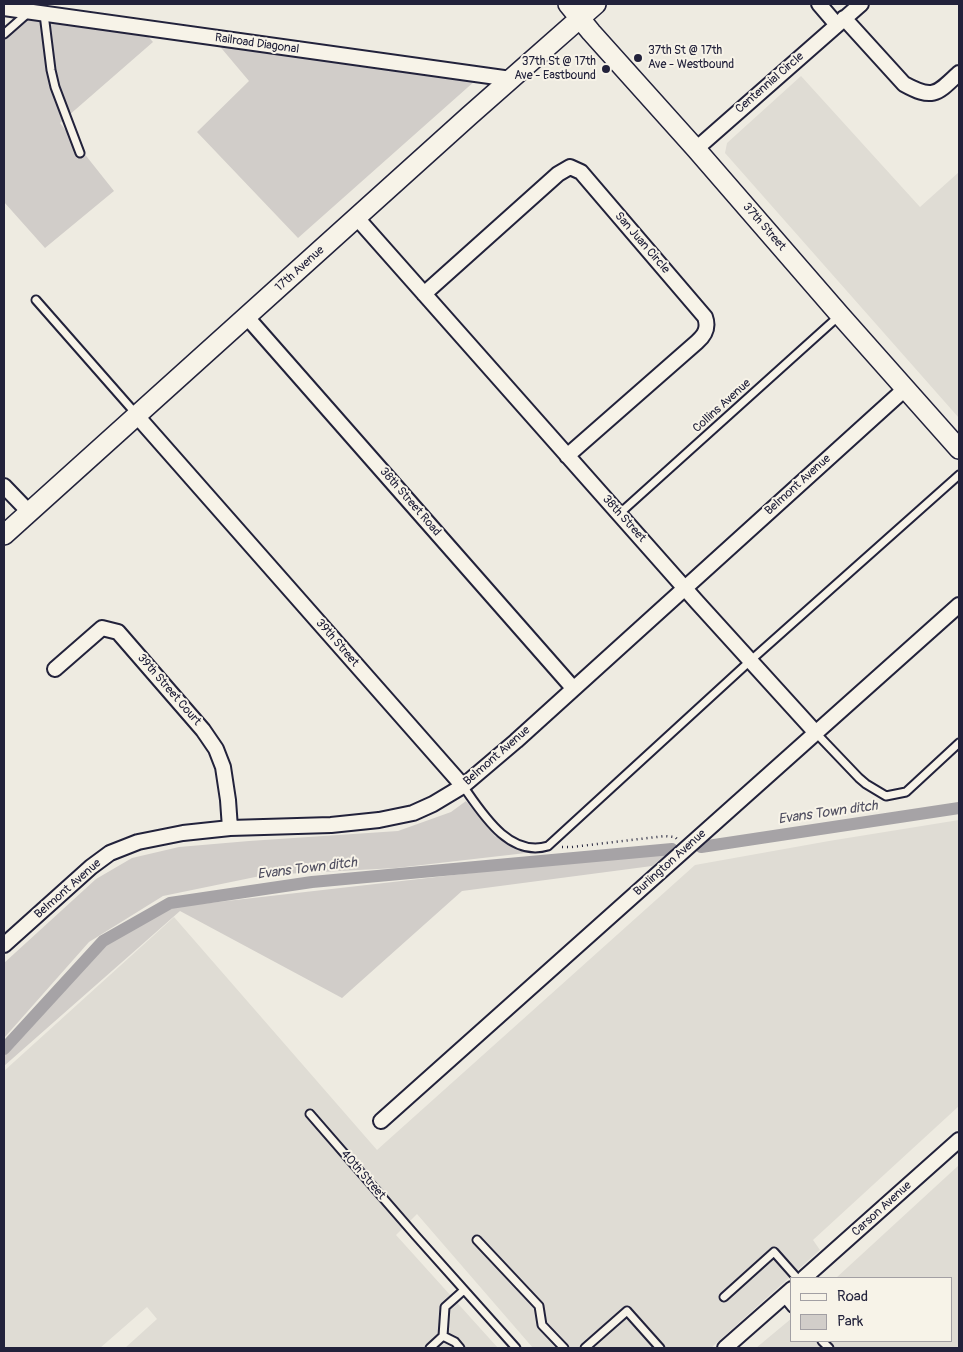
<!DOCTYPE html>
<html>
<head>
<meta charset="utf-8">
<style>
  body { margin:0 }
  #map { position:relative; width:963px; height:1352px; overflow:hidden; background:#eeebe1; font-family:Pangolin,sans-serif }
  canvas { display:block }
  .frame { position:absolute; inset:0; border:5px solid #22223b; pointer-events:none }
  .legend { position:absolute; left:790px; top:1277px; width:162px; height:65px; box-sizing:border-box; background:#f7f3e8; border:1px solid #a29fa3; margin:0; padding:6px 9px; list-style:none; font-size:15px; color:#22223b }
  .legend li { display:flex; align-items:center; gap:10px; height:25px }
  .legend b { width:25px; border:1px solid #a29fa3 }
</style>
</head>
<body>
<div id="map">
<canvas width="963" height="1352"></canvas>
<div class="frame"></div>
<ul class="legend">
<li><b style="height:6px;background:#f7f3e8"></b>Road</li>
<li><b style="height:14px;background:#d1cdc9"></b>Park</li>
</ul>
</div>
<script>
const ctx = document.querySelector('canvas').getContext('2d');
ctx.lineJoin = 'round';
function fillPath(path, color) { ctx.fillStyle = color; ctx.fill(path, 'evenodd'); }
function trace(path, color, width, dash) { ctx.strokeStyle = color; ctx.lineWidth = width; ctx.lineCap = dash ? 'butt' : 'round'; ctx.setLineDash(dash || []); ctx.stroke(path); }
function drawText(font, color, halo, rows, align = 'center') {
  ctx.font = font + ' Pangolin,sans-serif'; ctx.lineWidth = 4; ctx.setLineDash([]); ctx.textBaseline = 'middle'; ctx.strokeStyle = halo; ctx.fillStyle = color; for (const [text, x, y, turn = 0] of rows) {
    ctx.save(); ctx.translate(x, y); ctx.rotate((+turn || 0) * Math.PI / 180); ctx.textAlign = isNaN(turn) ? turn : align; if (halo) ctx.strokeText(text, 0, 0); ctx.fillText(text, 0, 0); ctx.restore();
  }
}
fillPath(new Path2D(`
  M801,76L920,207L959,172V418L725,153L727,143Z
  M959,820V1106L813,1240L820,1250L711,1348H533L417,1214L396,1235L498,1348H125L157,1319L147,1307L100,1348H4V1071L174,917L377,1150L695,865L829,841Z
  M959,1165V1348H756L792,1318V1341H952V1278H836Z`), '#dfdcd4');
fillPath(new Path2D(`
  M27,19L146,34L153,42L60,123L114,191L45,248L4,202V39Z
  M217,43L476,80L298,238L197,132L249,81Z
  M466,801L495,836L526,853L396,868L265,875L163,896L89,942L4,1038V963L96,879L132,858L179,847L249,841L398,831L451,812Z
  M667,854L652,866L462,891L342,998L180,911L4,1066V1054L105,945L174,907L489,871Z`), '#d1cdc9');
trace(new Path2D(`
  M701,847L959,808
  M4,1049L103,941L170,903L312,882L672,849`), '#a6a3a6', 12);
const lane = new Path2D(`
  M44,14L51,70L55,87L80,153
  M4,34L29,12
  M36,300L137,415
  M619,514L840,315
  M816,733L859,778L866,784L886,796L906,792L959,743
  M463,786C482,813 509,858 548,846L750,661L959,475
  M310,1114L416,1236L516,1348
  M477,1240L539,1306L542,1325L564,1348
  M724,1297L774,1252L797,1278
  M783,1297L792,1308
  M443,1336L455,1342L460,1348
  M822,1341L829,1348
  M430,1348L443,1336L445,1307L464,1290
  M585,1348L627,1311L660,1348`);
const street = new Path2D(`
  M819,4L837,25
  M4,8L511,79
  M844,18L904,84C933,100 937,94 959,73
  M696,149L861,4
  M357,218L697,602L816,733
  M424,294L558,174L570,167L581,172L705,317C709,328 705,335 697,342L567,456
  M246,316L573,688
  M137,416L463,786
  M4,486L29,512
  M55,669L102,628L118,632L203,730L216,749L223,767L228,800L230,828
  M4,945L91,867L110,853L138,842L183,833L230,828L331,825L379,820L413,813L433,804L463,786L516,741L906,388
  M381,1121L959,605
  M804,1278L959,1140
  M725,1348L792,1289`);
const secondary = new Path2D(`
  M568,4L591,32L696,149L840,315L959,449
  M4,535L469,116L596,4`);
trace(lane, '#22223b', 11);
trace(street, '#22223b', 18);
trace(secondary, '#22223b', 22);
trace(new Path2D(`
  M562,847H572L665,836L675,837L677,839`), '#22223b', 2.5, [1, 4]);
trace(lane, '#f7f3e8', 7);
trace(street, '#f7f3e8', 14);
trace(secondary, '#f7f3e8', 19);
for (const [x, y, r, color] of [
  [638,58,5,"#22223b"],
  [606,69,5,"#22223b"]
]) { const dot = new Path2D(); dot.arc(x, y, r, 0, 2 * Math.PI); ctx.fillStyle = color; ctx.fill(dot); trace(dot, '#f7f3e8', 2); }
drawText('12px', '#22223b', '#f7f3e8', [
  ["Railroad Diagonal",257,44,8],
  ["Centennial Circle",770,83,-41],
  ["37th Street",764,227,49],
  ["San Juan Circle",642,243,49],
  ["17th Avenue",300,269,-42],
  ["Collins Avenue",722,406,-42],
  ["Belmont Avenue",798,485,-42],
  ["38th Street Road",410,502,49],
  ["38th Street",624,519,48],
  ["39th Street",337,643,49],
  ["39th Street Court",169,690,49],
  ["Belmont Avenue",497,756,-41],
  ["Burlington Avenue",670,863,-42],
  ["Belmont Avenue",68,889,-41],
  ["40th Street",363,1175,49],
  ["Carson Avenue",882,1209,-42]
]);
drawText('12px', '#22223b', '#f7f3e8', [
  ["37th St @ 17th",648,51],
  ["Ave - Westbound",648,65],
  ["37th St @ 17th",596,62,"right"],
  ["Ave - Eastbound",596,76,"right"]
], 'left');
drawText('italic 14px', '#504f60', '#f7f3e8', [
  ["Evans Town ditch",828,813,-8],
  ["Evans Town ditch",307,869,-7]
]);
</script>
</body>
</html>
